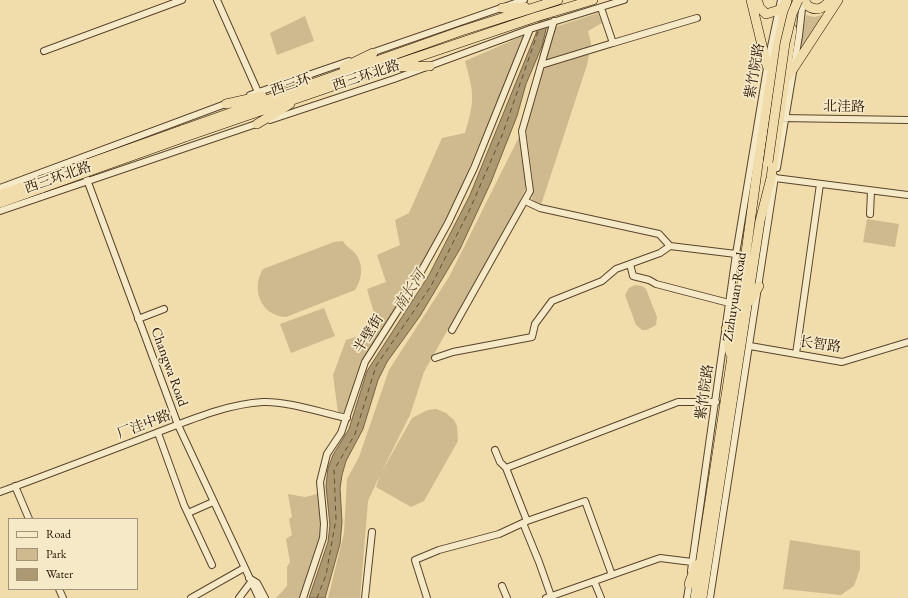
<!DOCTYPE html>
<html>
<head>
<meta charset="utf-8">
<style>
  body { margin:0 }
  #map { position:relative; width:908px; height:598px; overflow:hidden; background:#f0ddab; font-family:"EB Garamond",serif }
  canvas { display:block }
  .legend { position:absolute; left:8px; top:518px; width:130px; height:72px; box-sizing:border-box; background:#f5e9c8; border:1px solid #a39378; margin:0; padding:5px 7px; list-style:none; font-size:12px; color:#271100 }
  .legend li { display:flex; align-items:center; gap:8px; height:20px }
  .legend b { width:20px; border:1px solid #a39378 }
</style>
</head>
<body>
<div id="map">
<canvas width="908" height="598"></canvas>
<ul class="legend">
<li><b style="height:5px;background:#f5e9c8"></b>Road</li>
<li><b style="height:11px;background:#ceba8e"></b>Park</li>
<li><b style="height:11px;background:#ac9871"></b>Water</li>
</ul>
</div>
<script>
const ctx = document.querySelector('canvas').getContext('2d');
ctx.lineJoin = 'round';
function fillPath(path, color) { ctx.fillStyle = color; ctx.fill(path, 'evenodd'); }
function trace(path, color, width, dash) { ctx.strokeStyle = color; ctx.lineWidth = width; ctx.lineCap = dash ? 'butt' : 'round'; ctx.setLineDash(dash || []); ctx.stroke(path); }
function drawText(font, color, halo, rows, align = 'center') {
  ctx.font = font + ' "EB Garamond","Noto Serif SC",serif'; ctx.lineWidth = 3.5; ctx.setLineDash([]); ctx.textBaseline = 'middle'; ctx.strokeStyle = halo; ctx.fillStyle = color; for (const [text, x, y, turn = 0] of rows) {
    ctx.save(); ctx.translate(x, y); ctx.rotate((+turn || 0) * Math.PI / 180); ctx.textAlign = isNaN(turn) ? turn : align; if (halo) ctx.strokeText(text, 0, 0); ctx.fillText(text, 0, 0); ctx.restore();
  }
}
fillPath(new Path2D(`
  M598,13L602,23L588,31L591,44L587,65L541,205L532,200L533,181L526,129L555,27Z
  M826,14L806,42L801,46L806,15L814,17Z
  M305,16L314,41L277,55L270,33Z
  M525,35L460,190L421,267L364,360L344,415L338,413L333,375L346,340L371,332L376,320L367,289L386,282L377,255L400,245L395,220L409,213L442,138L465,133C475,100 474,94 465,61Z
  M520,135L527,185L519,203L424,372L410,415L381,473L412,418L428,410L436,409L446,413L454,420L457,426L458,441L424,501L411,507L376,487L380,475L368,501L360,598H328L344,533L347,479L359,457L389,370L449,277Z
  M867,219L899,224L895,247L863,242Z
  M343,241C345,246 350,248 354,252C364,263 363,278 355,290L286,317C260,316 251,288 263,269L334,242Z
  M635,285L642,286L646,289L657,317L656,325L647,330H642L636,325L625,295L629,288Z
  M324,308L335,336L291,353L280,324Z
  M288,494L305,497L317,494L321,527L318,547L300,598H276L287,586V567L290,562L286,539L292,535L289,519L292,517Z
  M790,540L860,551V569L854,586L841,595L783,589Z`), '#ceba8e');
const water = new Path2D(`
  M544,0H553L542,46L526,84L517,116L491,182L460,249L420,316L387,362L378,380L363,429L346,461L342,475L340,488L342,522L340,544L325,598H309L328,542L330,525L326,486L328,468L333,455L349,429L367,371L429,275L470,195L537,31Z`);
fillPath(water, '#ac9871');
trace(water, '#776244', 1);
trace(new Path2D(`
  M317,598L326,575L336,519L334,470L355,434L376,366L431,286L470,209L503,133L539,29`), '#634e33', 1, [5, 4]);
const minor = new Path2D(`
  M217,0L258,92
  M554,21L541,65L613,43L601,8
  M613,43L697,18
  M44,51L182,0
  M371,53L524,0
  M250,95L349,61
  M781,118L908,120
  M270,120L394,79L530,29L624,0
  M777,168L799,36L803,0
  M86,177L178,425L259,598
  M775,178L908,195
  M0,188L228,103
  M525,201L540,208L659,234L670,246L736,254
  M0,211L259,123
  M870,214L871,191
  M630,264L633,276L649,280L656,284L729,303
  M138,319L164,309
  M452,330L530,191L522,131L541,65
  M750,346L842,362L908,342
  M796,354L820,184
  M435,358L453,352L532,337L535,324L552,301L602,281L616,269L660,253L670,246
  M158,433L184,505L212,565
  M495,450L500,462L506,468
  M15,486L29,519
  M0,492C52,473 104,453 156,433C190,420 227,404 263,402C287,401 323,413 347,418
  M188,513L213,502
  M523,523L539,562L551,596
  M691,571L736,254L769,56L781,0
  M612,575L585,501L527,521L506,468L678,402H716
  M249,578L257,583L265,598
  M594,581L601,598
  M502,586L507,598
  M59,589L63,598
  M191,598L244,568
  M239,598L251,582
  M303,598L323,538L324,524L320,482L327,454L341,433L365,362L412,288L448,223L474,168L530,29
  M365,598L372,532
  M427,598L415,560L439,550L499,534L527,521
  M546,598L660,558L692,562
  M687,598L690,580
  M710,598L775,177`);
const highway = new Path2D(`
  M751,0L767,66
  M757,0L760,8L766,14L779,10L787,1
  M804,0L808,6C817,12 824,8 830,0
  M502,8L525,7
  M344,67L373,53
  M395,67L430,66
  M785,79L793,69L838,0
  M226,104L262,96
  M257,124L290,104
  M182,130L461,31L558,0
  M185,137L388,67L536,17L593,0
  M0,195L39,181
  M0,203L42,188
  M750,301L759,286
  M726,329L730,353
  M689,584L696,565
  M695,598L731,363L758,164L771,78L787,0
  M702,598L760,221L771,178L792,29`);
trace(minor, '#59442b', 8);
trace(highway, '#271100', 10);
trace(minor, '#f5e9c8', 6);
trace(highway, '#f0ddab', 9);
const highwayBridge = new Path2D(`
  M768,162L785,43L792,14L798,0
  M39,181L182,130
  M42,188L185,137`);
trace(highwayBridge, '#271100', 10, []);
trace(highwayBridge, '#f0ddab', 9);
drawText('14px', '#271100', '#f5e9c8', [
  ["紫竹院路",755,71,-80],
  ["西三环北路",366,76,-18],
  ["西三环",291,85,-19],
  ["北洼路",844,107,1],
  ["西三环北路",58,178,-19],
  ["Zizhuyuan Road",735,297,-81],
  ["半壁街",369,334,-58],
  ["长智路",820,345,8],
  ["Changwa Road",169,367,70],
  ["紫竹院路",705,392,-82],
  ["厂洼中路",144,425,-21]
]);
drawText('italic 15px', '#634e33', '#f5e9c8', [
  ["南长河",410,291,-57]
]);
</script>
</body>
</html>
